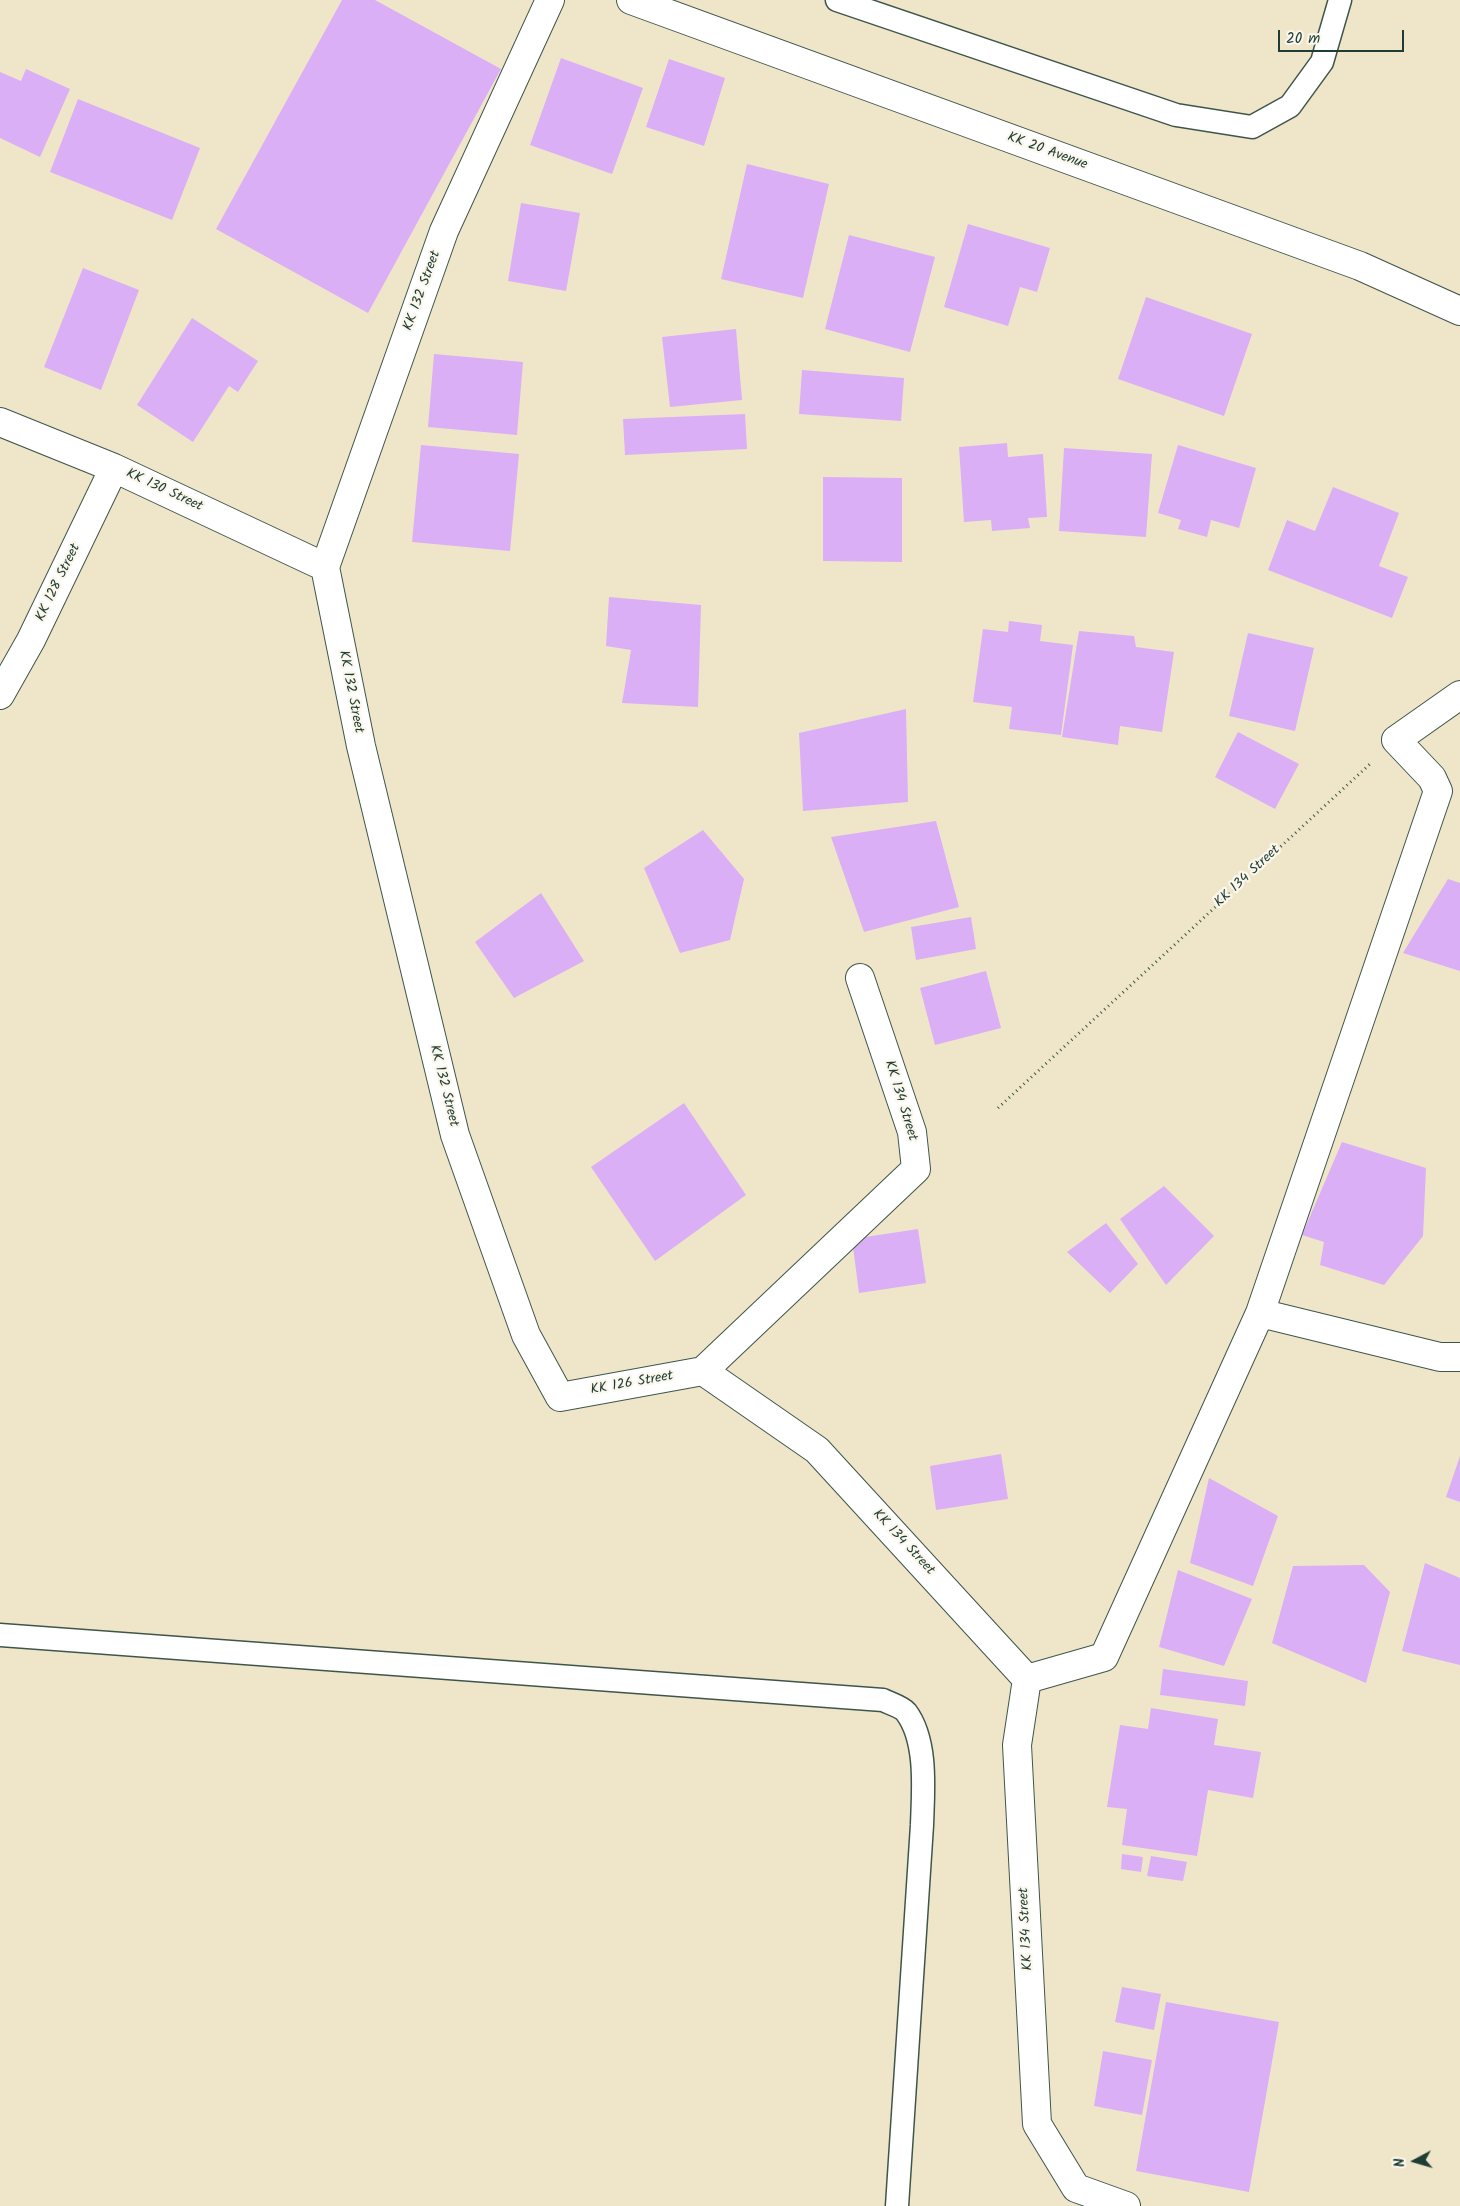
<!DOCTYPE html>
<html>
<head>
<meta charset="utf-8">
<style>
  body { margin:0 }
  #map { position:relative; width:1460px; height:2206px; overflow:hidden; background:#efe6ca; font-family:Kalam,sans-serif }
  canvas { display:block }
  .north { position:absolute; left:1390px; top:2136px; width:50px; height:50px; -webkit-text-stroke:4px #fbf7ec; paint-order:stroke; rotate:264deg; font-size:14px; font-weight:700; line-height:20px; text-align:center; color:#1f3d34 }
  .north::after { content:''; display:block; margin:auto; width:18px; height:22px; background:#1f3d34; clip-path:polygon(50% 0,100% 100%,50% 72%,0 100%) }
  .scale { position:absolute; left:1278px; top:30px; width:126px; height:22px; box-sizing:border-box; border:2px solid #1f3d34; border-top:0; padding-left:6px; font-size:15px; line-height:18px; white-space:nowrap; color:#1f3d34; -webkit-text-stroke:4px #fbf7ec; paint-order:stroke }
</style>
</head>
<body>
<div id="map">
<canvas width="1460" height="2206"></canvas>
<div class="north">N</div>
<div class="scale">20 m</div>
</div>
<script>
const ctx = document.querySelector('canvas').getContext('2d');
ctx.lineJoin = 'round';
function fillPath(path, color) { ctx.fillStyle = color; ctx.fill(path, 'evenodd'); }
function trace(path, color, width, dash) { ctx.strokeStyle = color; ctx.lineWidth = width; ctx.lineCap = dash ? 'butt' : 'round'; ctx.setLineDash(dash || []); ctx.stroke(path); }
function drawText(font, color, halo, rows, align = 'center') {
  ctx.font = font + ' Kalam,sans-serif'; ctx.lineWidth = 4.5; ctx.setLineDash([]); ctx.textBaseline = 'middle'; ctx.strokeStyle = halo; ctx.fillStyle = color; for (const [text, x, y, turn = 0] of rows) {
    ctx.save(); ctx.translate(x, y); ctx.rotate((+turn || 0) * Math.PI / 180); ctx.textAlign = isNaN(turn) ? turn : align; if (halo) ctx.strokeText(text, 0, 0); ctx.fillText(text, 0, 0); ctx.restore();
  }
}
fillPath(new Path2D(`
  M342,0H375L501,69L368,313L216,229Z
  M561,58L643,88L612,174L530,145Z
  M669,59L725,78L704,146L646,127Z
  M26,69L70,89L40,157L0,138V72L21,81Z
  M78,99L200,148L172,220L50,172Z
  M747,164L829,184L803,298L721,279Z
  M521,203L580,213L566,291L508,281Z
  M968,224L1050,248L1037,292L1020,287L1008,326L944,307Z
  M849,235L935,257L910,352L825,329Z
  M83,268L139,290L101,390L44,367Z
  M1146,297L1252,334L1224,416L1118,379Z
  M192,318L258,361L238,392L229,386L193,442L137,405Z
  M736,329L742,400L670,407L662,337Z
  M434,354L523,362L517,435L428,427Z
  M802,370L904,378L901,421L799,414Z
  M745,414L747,449L625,455L623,419Z
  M1007,443L1008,457L1043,454L1047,517L1028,518L1030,528L992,531L991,520L964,522L959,447Z
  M421,445L519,454L510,551L412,542Z
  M1178,445L1256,468L1239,528L1211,520L1207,537L1178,529L1181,520L1158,513Z
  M1064,448L1152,454L1146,537L1059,531Z
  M823,477L902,478V562L823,561Z
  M1333,487L1399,513L1379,566L1408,577L1392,618L1268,570L1287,520L1315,531Z
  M609,597L701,605L698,707L622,703L631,650L606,646Z
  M1009,621L1042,625L1040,641L1073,645L1061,735L1009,729L1012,707L973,702L983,629L1008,632Z
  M1079,631L1134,636L1136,647L1174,652L1162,732L1120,726L1118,745L1062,737Z
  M1248,633L1314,648L1295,731L1229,716Z
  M906,709L908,802L803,811L799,733Z
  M1238,732L1299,764L1275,809L1215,777Z
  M936,821L959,907L864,932L831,837Z
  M703,830L744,879L730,940L680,953L644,868Z
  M1448,879L1460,883V971L1403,953Z
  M541,893L584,961L514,998L475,942Z
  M971,917L976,949L916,960L911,927Z
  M986,971L1001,1028L935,1045L920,988Z
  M684,1103L746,1195L655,1261L591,1167Z
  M1342,1142L1426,1168L1423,1236L1384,1285L1320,1265L1324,1242L1302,1235Z
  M1164,1186L1214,1236L1166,1285L1120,1219Z
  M1106,1223L1138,1264L1110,1293L1067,1252Z
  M918,1229L926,1283L859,1293L852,1239Z
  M1001,1454L1008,1499L936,1510L930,1466Z
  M1460,1456V1502L1446,1497Z
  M1209,1478L1278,1516L1253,1586L1190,1563Z
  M1425,1563L1460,1578V1665L1402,1651Z
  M1364,1565L1390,1592L1366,1683L1272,1643L1293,1566Z
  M1178,1570L1252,1599L1224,1666L1159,1647Z
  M1163,1669L1248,1681L1245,1706L1160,1695Z
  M1151,1708L1218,1719L1214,1745L1261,1752L1253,1798L1208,1790L1197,1856L1122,1845L1127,1809L1107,1807L1120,1725L1148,1729Z
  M1122,1854L1143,1857L1141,1872L1121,1869Z
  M1151,1856L1187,1862L1183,1881L1147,1876Z
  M1122,1987L1161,1994L1154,2030L1115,2022Z
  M1166,2002L1279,2022L1249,2192L1136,2171Z
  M1103,2051L1152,2060L1142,2115L1094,2106Z`), '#daaff6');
const lane = new Path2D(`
  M837,0L1176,115L1252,127L1290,106L1322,62L1340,0
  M0,1635L883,1700C889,1703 902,1707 906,1712C928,1741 923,1792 922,1825L897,2206`);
const street = new Path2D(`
  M550,0L444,231L325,567L361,746L455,1135L526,1335L560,1397L703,1371
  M0,422L114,468L325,567
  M0,695L31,640L114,468
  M860,978L912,1132L916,1169L703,1371L817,1450L1027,1679L1017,1745L1037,2124L1076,2188L1126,2206
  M1260,1313L1440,1357H1460
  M1027,1679L1104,1657L1260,1313L1438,791L1432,778L1396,740L1460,695`);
const secondary = new Path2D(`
  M631,0L1360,266L1460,311`);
trace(lane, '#3e564a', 25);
trace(street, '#3e564a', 30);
trace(secondary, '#3e564a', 30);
trace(new Path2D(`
  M998,1108L1370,764`), '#3e564a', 3, [1, 4]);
trace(lane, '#fff', 22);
trace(street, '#fff', 28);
trace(secondary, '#fff', 28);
drawText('14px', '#1f3d34', '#fbf7ec', [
  ["KK 20 Avenue",1047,152,20],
  ["KK 132 Street",423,291,-70],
  ["KK 130 Street",164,491,25],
  ["KK 128 Street",59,583,-64],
  ["KK 132 Street",350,692,79],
  ["KK 134 Street",1248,877,-43],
  ["KK 132 Street",443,1086,76],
  ["KK 134 Street",900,1101,73],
  ["KK 126 Street",632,1384,-10],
  ["KK 134 Street",903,1543,47],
  ["KK 134 Street",1027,1929,-93]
]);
</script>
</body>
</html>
